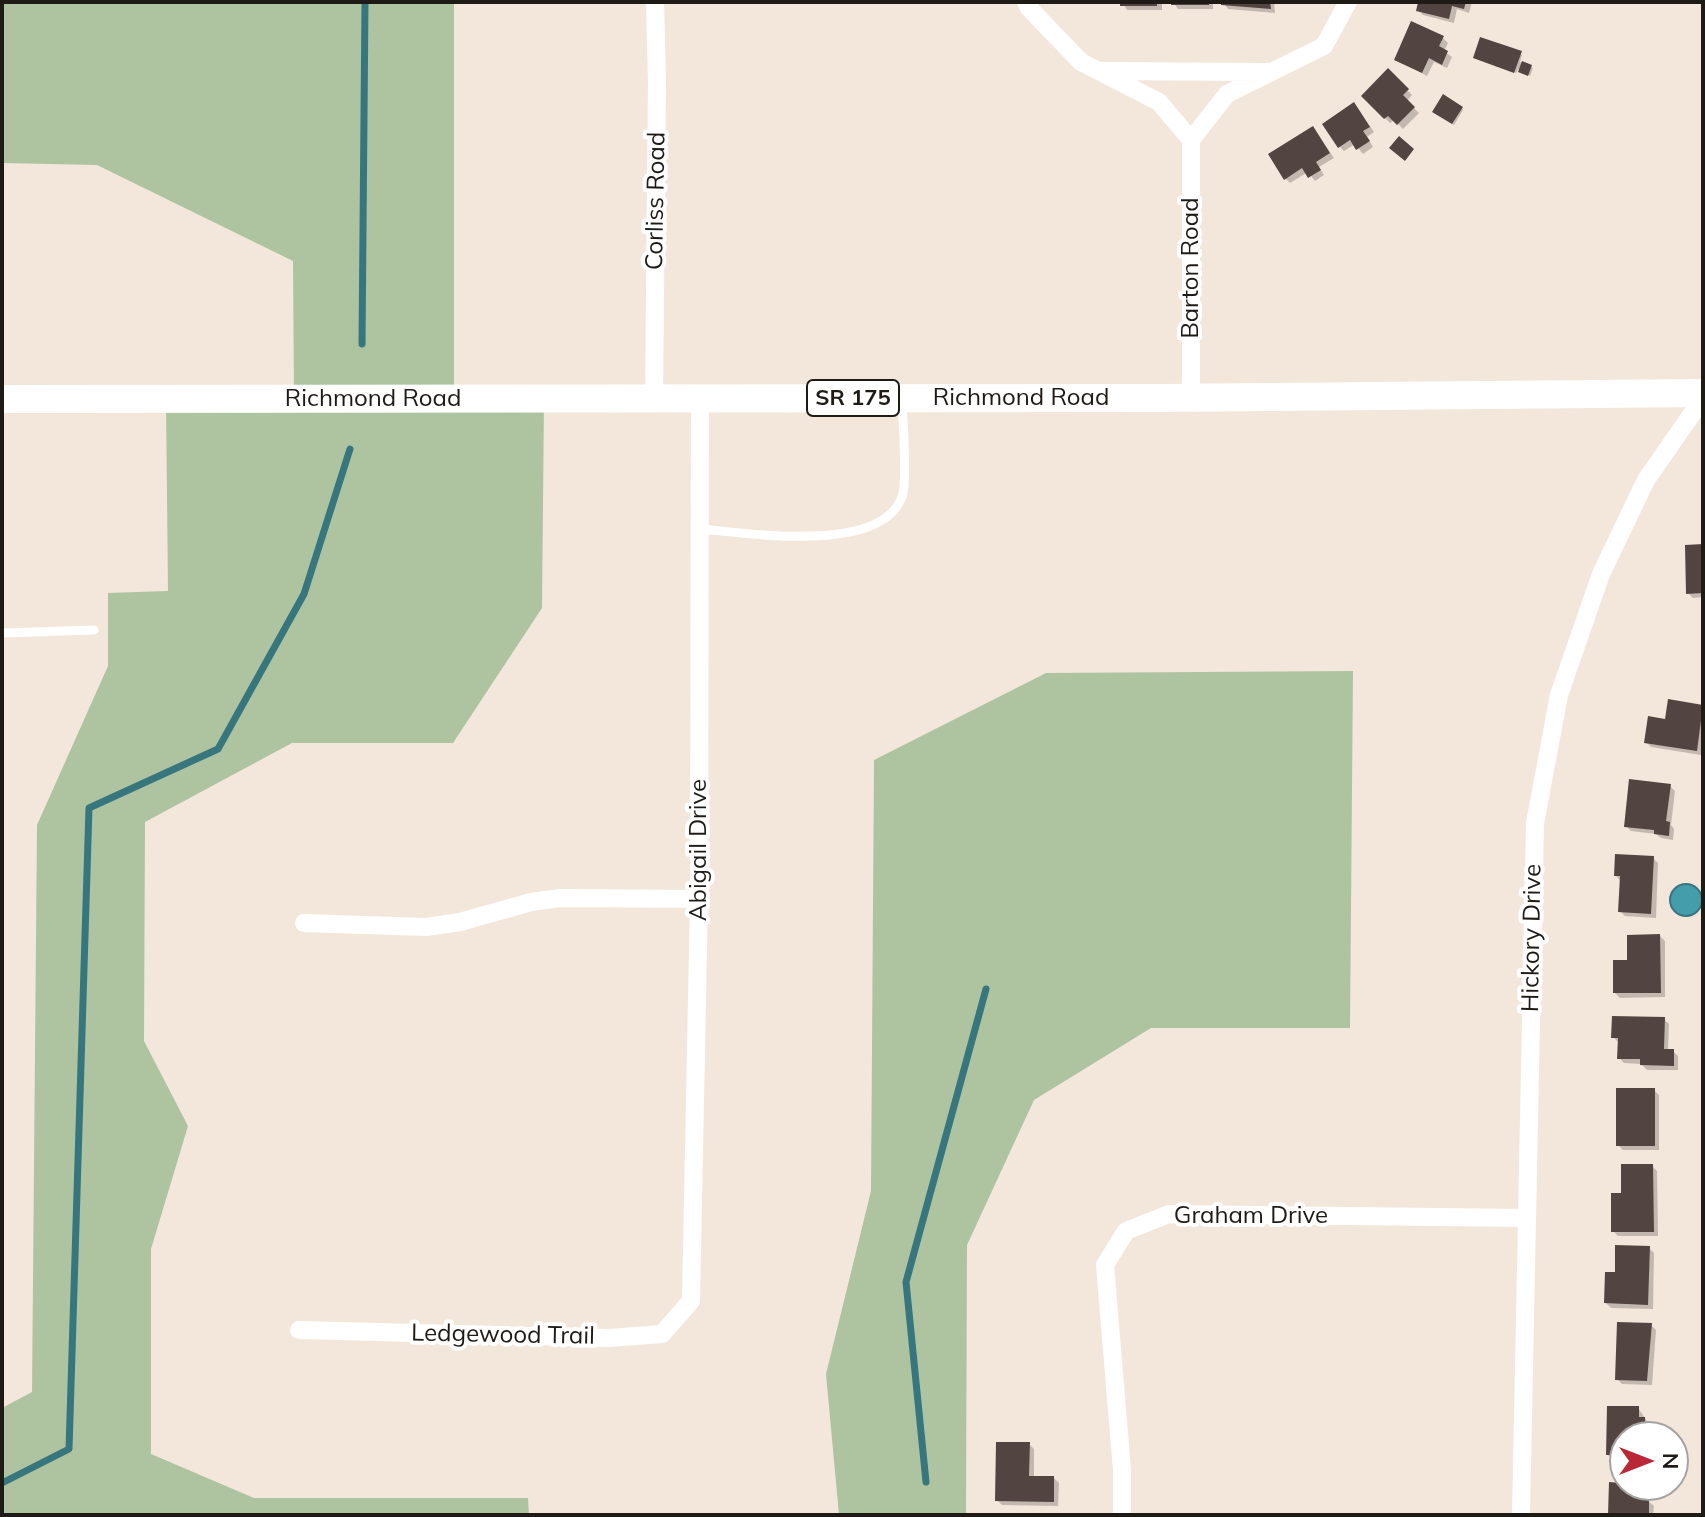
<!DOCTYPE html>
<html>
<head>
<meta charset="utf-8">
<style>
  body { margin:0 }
  #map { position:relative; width:1705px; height:1517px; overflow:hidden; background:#f3e7dc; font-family:Mulish,sans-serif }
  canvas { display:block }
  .frame { position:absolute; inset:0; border:4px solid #1e1a16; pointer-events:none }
  .north { position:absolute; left:1609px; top:1421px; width:80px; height:80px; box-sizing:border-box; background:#fff; border:2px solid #a5a3a2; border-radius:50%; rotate:90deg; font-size:22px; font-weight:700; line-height:32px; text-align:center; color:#1e1a16 }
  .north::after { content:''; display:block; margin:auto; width:28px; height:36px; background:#b92836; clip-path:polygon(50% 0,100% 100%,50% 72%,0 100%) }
</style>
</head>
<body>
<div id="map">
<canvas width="1705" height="1517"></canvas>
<div class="frame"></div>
<div class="north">N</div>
</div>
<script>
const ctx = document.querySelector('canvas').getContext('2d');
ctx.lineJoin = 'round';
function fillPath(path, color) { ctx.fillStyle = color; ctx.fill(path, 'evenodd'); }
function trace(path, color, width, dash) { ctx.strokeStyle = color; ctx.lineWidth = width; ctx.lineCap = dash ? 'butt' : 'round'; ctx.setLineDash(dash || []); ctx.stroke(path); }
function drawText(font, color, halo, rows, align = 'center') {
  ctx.font = font + ' Mulish,sans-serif'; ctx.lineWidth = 8; ctx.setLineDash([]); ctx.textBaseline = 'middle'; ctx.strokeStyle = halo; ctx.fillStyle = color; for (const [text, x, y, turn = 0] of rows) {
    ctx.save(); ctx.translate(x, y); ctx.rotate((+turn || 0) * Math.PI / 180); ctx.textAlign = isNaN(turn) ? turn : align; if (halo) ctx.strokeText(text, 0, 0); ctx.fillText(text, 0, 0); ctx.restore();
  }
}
fillPath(new Path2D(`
  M2,2H454V399L544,400L542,608L453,743H292L145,822L144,1041L188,1126L151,1249V1454L254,1498H528L529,1515H2V1408L32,1392L37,825L108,666V593L168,591L166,399L294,398L293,261L97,165L2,163Z
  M1353,671L1350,1028H1151L1034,1100L967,1245L966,1515H839L826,1374L871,1191L874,760L1046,673Z`), '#aec3a0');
const water = new Path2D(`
  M1670 900a16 16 0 1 1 32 0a16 16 0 1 1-32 0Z`);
fillPath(water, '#439daa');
trace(water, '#38767e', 2);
fillPath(new Path2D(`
  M1122,2H1162V10H1127Z
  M1173,2H1213V9H1178Z
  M1223,2H1274L1275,13L1228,9Z
  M1420,2H1472L1469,13L1457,9L1454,23L1423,15L1418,10Z
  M1443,38L1448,43L1444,51L1452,57L1447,68L1434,62L1427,76L1396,59Z
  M1520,53L1522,55L1520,62L1533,68L1530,76L1518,69L1516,73L1475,58Z
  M1388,71L1412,95L1407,101L1419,113L1403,129L1394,120L1390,123L1363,96Z
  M1462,108L1463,110L1454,125L1436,113Z
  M1359,110L1374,132L1367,137L1373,147L1363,154L1355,144L1344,151L1339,146Z
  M1313,128L1334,158L1319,167L1324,175L1315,181L1308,172L1290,183L1285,178Z
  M1703,546V597L1693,598L1688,593Z
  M1669,702L1703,707L1701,755L1651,747L1646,742L1666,721Z
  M1670,786L1675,791L1671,825L1674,829L1673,840L1661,838L1656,834L1631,831L1626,826Z
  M1653,858L1658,863L1656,918L1625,916L1620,911L1621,881L1616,876Z
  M1660,936L1665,941V997L1620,998L1615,993L1629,962Z
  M1664,1019L1669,1024L1668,1051H1673L1678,1056V1070H1647L1641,1064L1624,1063L1619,1058L1618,1042L1613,1037Z
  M1654,1090L1659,1095V1150H1623L1618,1145Z
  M1652,1166L1657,1171L1658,1236H1618L1613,1231L1623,1195Z
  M1649,1248L1654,1253L1653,1309L1611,1308L1606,1303L1617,1274Z
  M1651,1325L1656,1330L1652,1385L1622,1384L1617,1379Z
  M1638,1408L1649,1424V1437H1625V1460H1613L1608,1455Z
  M1029,1444L1034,1449V1478H1054L1059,1483L1058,1506L1002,1505L997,1500Z
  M1643,1485L1648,1490L1647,1500L1654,1506L1653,1515H1610Z`), '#0003');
trace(new Path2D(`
  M362,344L365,2
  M926,1482L906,1282L986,989
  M2,1483L69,1449L89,808L218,749L304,594L350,449`), '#38767e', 7);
fillPath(new Path2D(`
  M1120,2H1157V6H1120Z
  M1171,2H1209V5H1171Z
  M1221,2H1270L1271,9L1221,5Z
  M1418,2H1466L1464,9L1452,6L1449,19L1416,11Z
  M1411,21L1444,36L1439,46L1448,51L1442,65L1429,58L1422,73L1394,60Z
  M1480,37L1522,51L1514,73L1473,58Z
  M1522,61L1532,65L1528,76L1518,72Z
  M1388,68L1409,89L1403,95L1415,107L1397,125L1388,116L1384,119L1361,96Z
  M1443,94L1463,107L1452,124L1432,112Z
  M1354,102L1370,127L1363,131L1370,141L1356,150L1350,140L1338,148L1322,124Z
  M1313,126L1330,153L1316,162L1321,170L1308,178L1302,168L1284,180L1268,154Z
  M1399,136L1414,149L1405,161L1389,148Z
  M1703,544V593L1686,594L1685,545Z
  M1668,699L1703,705L1697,751L1644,743L1648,716L1665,719Z
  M1629,779L1671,784L1666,821L1670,822L1669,836L1654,834V830L1624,827Z
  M1615,854L1654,856L1651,914L1618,912L1620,876H1614Z
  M1660,934L1661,993H1613V960H1627V935Z
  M1612,1016L1665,1017L1664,1049H1674V1066L1640,1065V1059H1617L1618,1038H1611Z
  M1616,1088H1655V1146H1616Z
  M1621,1164H1653L1654,1232H1611V1193H1621Z
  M1615,1245L1650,1246L1648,1305L1604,1303L1605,1272H1615Z
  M1617,1322L1652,1323L1647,1381L1615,1380Z
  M1607,1406H1639V1417H1645V1437H1625V1455H1606Z
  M996,1442H1030L1029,1476H1054V1502L995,1501Z
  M1609,1482L1644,1485L1643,1499H1649V1515H1608Z`), '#524441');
trace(new Path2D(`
  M700,529C747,533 887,556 903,493C907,475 903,423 902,401
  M2,633L94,630`), '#fff', 9);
trace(new Path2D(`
  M1026,2L1029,8L1081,62L1159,102L1191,140
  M1101,71L1268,72
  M1191,140V397
  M1191,140L1227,94L1324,46L1348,2
  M654,400L657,82L655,2
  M304,923L426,927L460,922L531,902L561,898L699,899
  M299,1330L609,1338L662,1334L691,1301L699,899L700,400
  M1122,1515V1470L1105,1265L1126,1231L1169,1214L1526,1218
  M1521,1515L1535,823L1559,695L1601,574L1646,480L1703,398`), '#fff', 18);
trace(new Path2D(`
  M2,399L1162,398L1703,393`), '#fff', 28);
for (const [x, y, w] of [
  [853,398,92]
]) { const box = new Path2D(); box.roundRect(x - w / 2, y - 18, w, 36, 6); ctx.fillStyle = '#fff'; ctx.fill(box); trace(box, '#1e1a16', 2); }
drawText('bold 22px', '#1e1a16', null, [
  ["SR 175",853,398]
]);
drawText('24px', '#1e1a16', '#fff', [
  ["Corliss Road",656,201,-89],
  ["Barton Road",1191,268,-90],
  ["Richmond Road",1021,398],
  ["Richmond Road",373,399],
  ["Abigail Drive",699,850,-90],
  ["Hickory Drive",1532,938,-89],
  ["Graham Drive",1251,1216],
  ["Ledgewood Trail",503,1335,1]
]);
</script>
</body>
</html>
